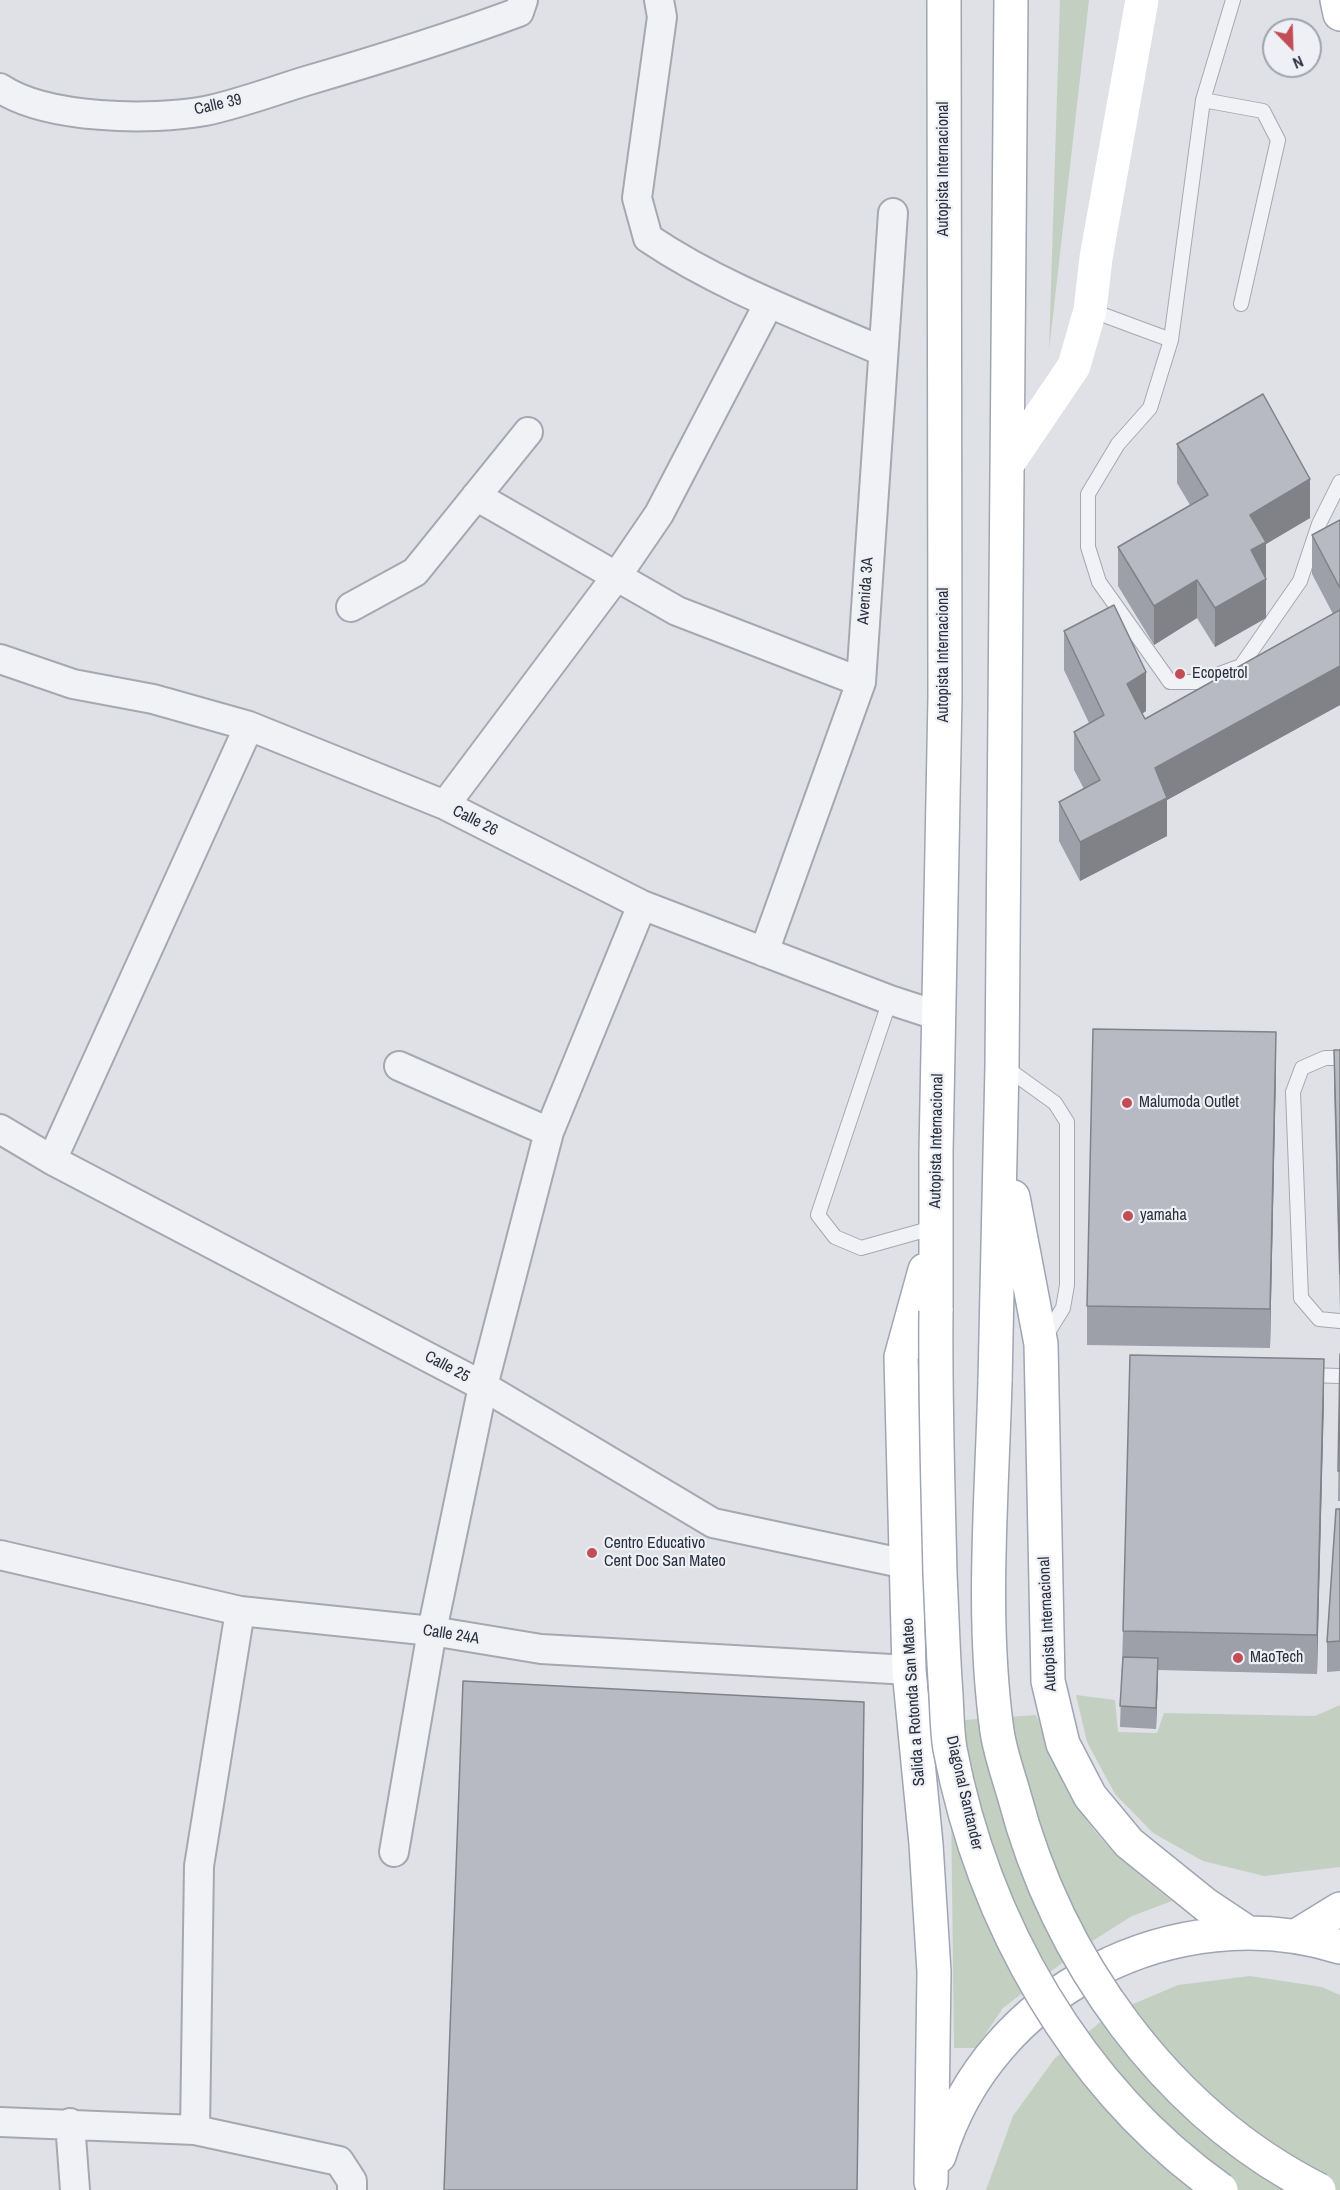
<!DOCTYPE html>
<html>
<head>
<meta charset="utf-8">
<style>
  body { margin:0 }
  #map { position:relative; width:1340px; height:2190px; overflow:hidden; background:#dfe1e7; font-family:"Archivo Narrow",sans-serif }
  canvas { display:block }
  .north { position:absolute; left:1262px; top:18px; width:60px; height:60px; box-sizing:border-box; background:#eef0f5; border:2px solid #9fa3ab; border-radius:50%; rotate:157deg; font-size:16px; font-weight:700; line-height:24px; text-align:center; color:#292f3d }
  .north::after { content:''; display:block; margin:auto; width:21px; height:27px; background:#c34d56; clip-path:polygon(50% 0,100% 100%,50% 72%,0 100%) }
</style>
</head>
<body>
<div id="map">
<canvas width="1340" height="2190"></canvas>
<div class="north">N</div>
</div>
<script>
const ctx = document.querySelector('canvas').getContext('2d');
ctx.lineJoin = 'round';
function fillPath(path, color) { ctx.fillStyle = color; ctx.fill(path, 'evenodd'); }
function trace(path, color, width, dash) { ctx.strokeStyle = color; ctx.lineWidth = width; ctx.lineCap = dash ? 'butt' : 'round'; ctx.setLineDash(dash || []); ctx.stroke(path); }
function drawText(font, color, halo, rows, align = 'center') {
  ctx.font = font + ' "Archivo Narrow",sans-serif'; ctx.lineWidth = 4.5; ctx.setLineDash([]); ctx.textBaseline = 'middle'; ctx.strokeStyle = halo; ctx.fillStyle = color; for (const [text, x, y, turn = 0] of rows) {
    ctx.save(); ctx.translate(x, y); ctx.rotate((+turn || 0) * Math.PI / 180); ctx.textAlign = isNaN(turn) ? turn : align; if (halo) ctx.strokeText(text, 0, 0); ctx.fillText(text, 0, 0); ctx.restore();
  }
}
fillPath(new Path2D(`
  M1060,0H1089L1049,350Z
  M1076,1695L1115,1700L1118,1732L1157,1733L1164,1713L1315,1716L1340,1705V1867L1264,1876L1203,1861L1153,1833L1115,1794L1087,1742Z
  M1036,1715C1052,1750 1068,1795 1091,1826C1113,1856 1144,1878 1172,1901L1132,1916L1083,1947L1003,2008L976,2048H954L950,1721Z
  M1250,1976L1322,1987L1340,1995V2190H986L1013,2116L1055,2058L1112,2013L1178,1985Z`), '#c3d0c1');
const lane = new Path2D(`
  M1233,0L1203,100L1171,340L1150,408L1118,444L1088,494V547L1099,582L1170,682H1198L1241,666L1300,581L1319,524L1340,482
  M1203,100L1263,111L1278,140L1241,304
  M1090,310L1171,340
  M890,1000L818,1215L835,1237L861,1248L936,1227
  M1340,1058H1325L1302,1068L1293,1092L1301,1298L1319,1319L1340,1321
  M1005,1067L1055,1103L1067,1122V1285L1063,1308L1045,1337
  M1306,1375L1340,1376`);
const street = new Path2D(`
  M659,0L662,17L637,198L648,238C719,286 803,317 882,351
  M0,88C46,119 151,121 205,111C239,104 273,91 306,81C378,60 449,38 519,12L523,0
  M476,496L677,611L861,682
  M351,607L415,572L528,432
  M0,659L73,684L153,699L249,726L445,805L642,905L890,1000L939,1016
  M445,805L616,577L659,514L769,303
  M764,952L861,682L893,213
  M399,1066L549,1132
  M0,1129L52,1160L483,1386L713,1523L906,1564
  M52,1160L249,726
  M0,1555L240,1611L432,1631L541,1649L909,1670
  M394,1852L432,1631L483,1386L549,1132L642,905
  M0,2122L195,2130L339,2161L352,2181V2190
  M70,2123L75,2190
  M195,2130L199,1866L240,1611`);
const primary = new Path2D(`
  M1337,0L1340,14
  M1013,1197L1041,1344L1048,1681L1063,1744L1090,1796L1129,1843L1206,1905L1248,1933
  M925,1270L901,1357L909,1670L926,1844L934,1972L931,2182
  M936,1311V1152L945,697L944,0
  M995,1381L1002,1066L1011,0
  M1296,1936L1340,1909
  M939,2156C989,1990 1176,1896 1340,1947`);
trace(lane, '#a5a8b1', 16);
trace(street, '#a5a8b1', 32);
trace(primary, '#9fa5b2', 36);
trace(lane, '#f1f2f6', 14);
trace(street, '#f1f2f6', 28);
trace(new Path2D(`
  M1009,462L1074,366L1090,310L1096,258L1142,0`), '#fff', 33);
trace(primary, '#fff', 33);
const primaryBridge = new Path2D(`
  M936,1311C935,1398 938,1486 940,1574C942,1614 943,1655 946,1695C947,1713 947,1731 950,1749C983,1922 1076,2087 1221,2190
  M995,1381C992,1497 981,1616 997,1731C1000,1752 1008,1774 1014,1795C1057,1959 1165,2112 1319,2190`);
trace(primaryBridge, '#9fa5b2', 36, []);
trace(primaryBridge, '#fff', 33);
fillPath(new Path2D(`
  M1177,444L1310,518L1266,544V618L1215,647L1197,618L1154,645L1118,586V547L1190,505L1177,483Z
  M1340,520V705L1167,800V836L1080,881L1059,841V802L1084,789L1074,770V732L1089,723L1064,670V631L1146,711L1142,714L1145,719L1333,614L1312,574V535Z
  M1334,1050H1340V1313L1334,1089Z
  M1276,1071L1270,1348L1087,1345V1306Z
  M1340,1354V1501H1338Z
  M1324,1398L1317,1674L1158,1670L1156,1729L1120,1727L1123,1631Z
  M1340,1509V1671L1327,1672V1642Z`), '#9da0a8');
fillPath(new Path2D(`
  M1310,479V518L1266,544V618L1215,647V608L1250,515Z
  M1197,580V618L1154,645V606Z
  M1340,666V705L1167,800V836L1080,881V842L1155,768Z
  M1146,672V711L1127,723V684Z
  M1276,1032V1071L1270,1348V1309Z
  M1324,1359V1398L1317,1674V1635Z
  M1158,1658V1679L1156,1729V1708Z
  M864,1702V1741L857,2190Z`), '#808288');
const building = new Path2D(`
  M1263,394L1310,479L1250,515L1266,542L1251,550L1266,579L1215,608L1197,580L1154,606L1118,547L1208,495L1177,444Z
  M1340,520V588L1312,535Z
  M1114,605L1146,672L1127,684L1145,719L1340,610V666L1155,768L1167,798L1080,842L1059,802L1100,780L1074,732L1104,715L1064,631Z
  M1093,1029L1276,1032L1270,1309L1087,1306Z
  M1334,1050H1340V1274Z
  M1340,1354V1471H1338Z
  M1130,1355L1324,1359L1317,1635L1123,1631Z
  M1336,1509H1340V1641L1327,1642Z
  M1123,1657L1158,1658L1156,1708L1120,1706Z
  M463,1681L864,1702L857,2190H444Z`);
fillPath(building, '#b7bac3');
trace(building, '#808288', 1.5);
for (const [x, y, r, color] of [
  [1180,674,6,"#c34d56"],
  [1127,1103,6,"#c34d56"],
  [1128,1216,6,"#c34d56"],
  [592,1553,6,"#c34d56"],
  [1238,1658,6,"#c34d56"]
]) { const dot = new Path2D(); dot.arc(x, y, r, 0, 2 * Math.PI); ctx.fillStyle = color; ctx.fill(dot); trace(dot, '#eef0f5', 2); }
drawText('16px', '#292f3d', '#eef0f5', [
  ["Calle 39",218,105,-13],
  ["Autopista Internacional",944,169,-90],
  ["Avenida 3A",866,591,-86],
  ["Autopista Internacional",944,655,-90],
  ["Calle 26",475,821,27],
  ["Autopista Internacional",937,1141,-89],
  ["Calle 25",447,1367,28],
  ["Autopista Internacional",1048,1624,-93],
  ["Calle 24A",451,1635,9],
  ["Salida a Rotonda San Mateo",914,1702,-94],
  ["Diagonal Santander",964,1793,77]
]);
drawText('16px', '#292f3d', '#eef0f5', [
  ["Ecopetrol",1192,674],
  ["Malumoda Outlet",1139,1103],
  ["yamaha",1140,1216],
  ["Centro Educativo",604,1544],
  ["Cent Doc San Mateo",604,1562],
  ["MaoTech",1250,1658]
], 'left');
</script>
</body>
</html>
